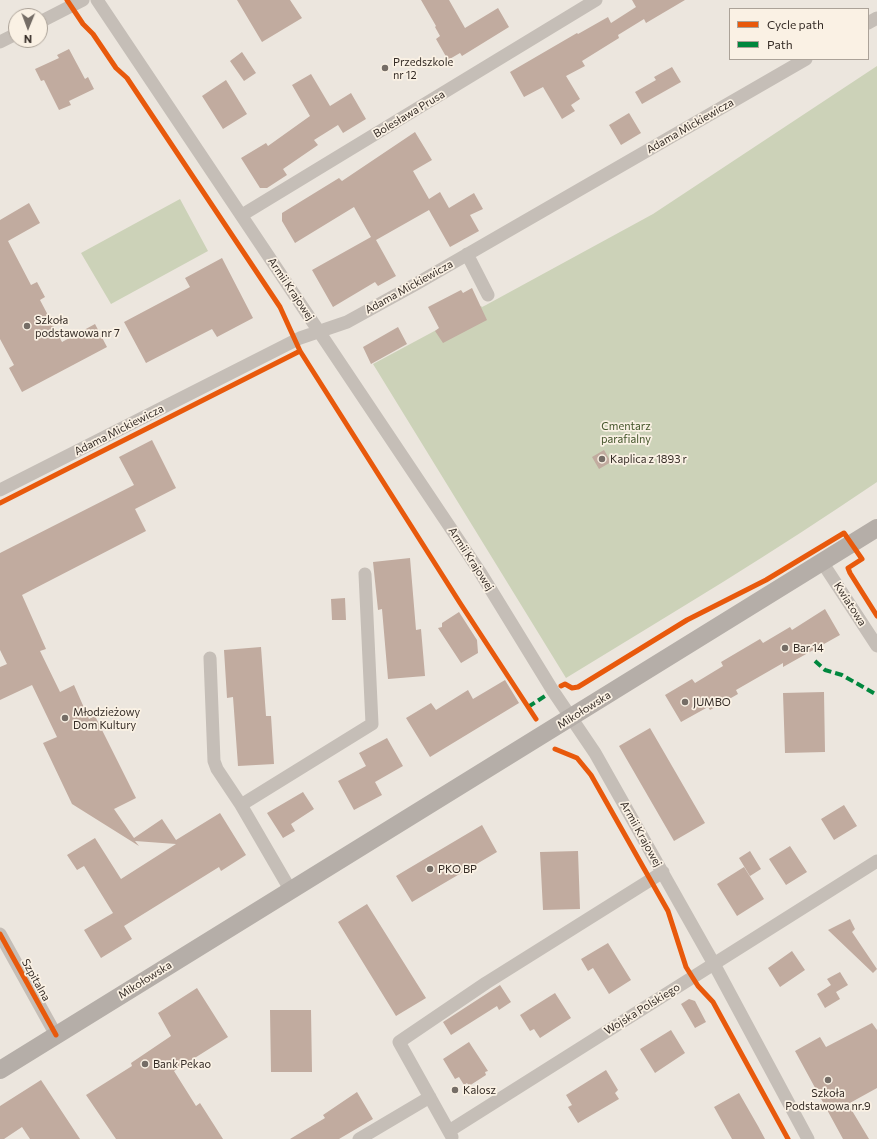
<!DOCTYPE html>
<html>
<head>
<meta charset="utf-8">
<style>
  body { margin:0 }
  #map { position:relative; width:877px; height:1139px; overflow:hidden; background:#ece6de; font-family:Commissioner,sans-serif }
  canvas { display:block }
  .legend { position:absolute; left:729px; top:8px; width:140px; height:52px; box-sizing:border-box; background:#faf1e4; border:1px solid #aba298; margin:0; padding:5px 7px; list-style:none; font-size:12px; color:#352c26 }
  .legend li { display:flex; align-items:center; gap:8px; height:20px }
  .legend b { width:20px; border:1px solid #aba298 }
  .north { position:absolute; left:8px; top:8px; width:40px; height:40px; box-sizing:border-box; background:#faf1e4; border:1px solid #aba298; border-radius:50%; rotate:181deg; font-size:11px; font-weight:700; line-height:16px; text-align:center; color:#352c26 }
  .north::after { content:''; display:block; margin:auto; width:14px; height:18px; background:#756d66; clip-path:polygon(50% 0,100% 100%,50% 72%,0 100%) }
</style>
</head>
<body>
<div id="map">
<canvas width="877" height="1139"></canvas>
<ul class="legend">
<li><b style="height:5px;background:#e8590c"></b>Cycle path</li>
<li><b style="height:5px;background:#00873e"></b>Path</li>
</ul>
<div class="north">N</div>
</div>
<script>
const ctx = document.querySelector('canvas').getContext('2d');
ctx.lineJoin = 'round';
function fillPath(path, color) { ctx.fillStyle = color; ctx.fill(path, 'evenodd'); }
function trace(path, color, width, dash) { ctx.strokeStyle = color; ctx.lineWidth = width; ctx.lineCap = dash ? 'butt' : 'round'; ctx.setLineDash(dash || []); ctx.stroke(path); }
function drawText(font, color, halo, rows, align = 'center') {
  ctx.font = font + ' Commissioner,sans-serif'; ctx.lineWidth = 3.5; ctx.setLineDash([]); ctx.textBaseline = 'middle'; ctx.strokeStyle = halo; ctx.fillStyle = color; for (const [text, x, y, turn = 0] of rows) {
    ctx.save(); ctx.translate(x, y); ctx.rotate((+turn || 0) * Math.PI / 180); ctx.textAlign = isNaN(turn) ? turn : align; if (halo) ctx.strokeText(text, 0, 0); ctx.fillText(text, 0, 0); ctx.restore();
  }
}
fillPath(new Path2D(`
  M877,66V482C776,551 671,614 566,678L373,364L481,306L482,307L486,305L653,214Z
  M180,199L208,251L111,304L81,253Z`), '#ccd2b8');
fillPath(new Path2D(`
  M237,0H290L302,18L262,42Z
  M421,0H449L465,28L498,8L509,27L462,56L460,53L448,60L436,39L440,36L435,27L436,26Z
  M632,0H685L646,23L644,19L618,35L619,38L582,61L585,66L566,76L580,99L571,105L575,111L562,119L543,87L524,97L510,72L577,33L578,34L608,17L611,23L636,7Z
  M69,49L85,79L88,77L94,89L69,101L71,105L59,110L44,80L41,81L35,69L59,58L57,55Z
  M242,52L256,73L244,81L230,61Z
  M672,67L681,82L642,104L635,92L656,80L654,77Z
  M311,74L330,106L351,93L366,119L343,133L338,125L314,140L318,145L283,169L287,175L267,188H260L241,158L266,143L268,146L310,116L292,85Z
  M226,80L247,114L223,129L202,96Z
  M629,113L641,133L621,145L609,125Z
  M415,132L432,160L413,171L429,199L440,192L449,208L474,193L483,209L470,215L479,231L450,247L429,210L376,240L396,276L378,286L375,282L333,307L312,270L371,237L354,207L295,243L282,221V213L339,178L342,181Z
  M29,203L40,223L8,241L31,285L37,282L45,297L40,300L62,342L95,324L107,347L22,392L9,368L14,365L0,339V220Z
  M222,258L253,318L217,337L212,329L146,363L124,322L190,287L185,278Z
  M472,288L487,320L443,343L435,331L439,328L428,307L461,290L463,293Z
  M398,327L407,344L371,364L363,347Z
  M152,440L176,488L135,509L146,531L22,595L46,649L40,651L60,692L74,685L89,719L95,716L136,798L114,809L134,838L162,819L176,840L220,813L246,855L221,871L219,867L124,926L132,939L101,958L84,930L113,913L84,866L77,870L67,855L95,838L121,879L176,844L135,841L139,846L72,804L43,743L57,737L32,685L0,700V667L7,664L0,650V553L134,485L119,457Z
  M604,450L611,462L599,469L592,457Z
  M410,558L416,630L421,629L425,676L388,679L382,609L378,610L373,562Z
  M345,598L346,620H332L331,599Z
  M825,609L840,635L783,667V663L736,690L738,694L710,710L708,707L681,722L665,695L692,679L695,683L723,666L721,662L760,639L763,643L790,627L792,630Z
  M459,612L477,640L478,653L461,663L438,628L442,627V623Z
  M261,647L266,716H271L274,764L238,766L233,697L227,698L224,650Z
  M505,680L519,703L430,757L406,718L431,703L436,710L468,690L473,699Z
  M824,692L825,752L785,753L783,693Z
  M650,728L705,823L674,841L619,746Z
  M387,738L403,766L375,782L382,795L354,810L338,781L366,766L359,753Z
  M303,792L314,809L291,824L295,831L283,838L267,813Z
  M844,805L857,826L834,840L821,819Z
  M482,825L497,852L412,902L396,876Z
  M790,846L807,872L786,885L769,859Z
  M578,851L580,909L543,910L540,852Z
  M750,851L761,869L750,876L739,858Z
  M744,867L764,899L737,916L717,884Z
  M367,904L426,998L396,1016L338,922Z
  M850,919L855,929L852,932L877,969L873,973L828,930Z
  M608,943L631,980L609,994L593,968L588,971L581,959Z
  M792,951L805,970L780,987L768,968Z
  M840,972L848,985L836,992L840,999L825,1008L817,994L831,985L827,979Z
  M500,985L511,1002L499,1010L497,1006L451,1035L443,1022Z
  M197,988L228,1037L174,1071L196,1106L200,1103L223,1139H116L86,1095L132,1066L131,1063L171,1036L158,1013Z
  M555,993L571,1018L540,1038L534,1029L530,1031L520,1015Z
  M689,999L695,1001L706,1022L695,1028L681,1004Z
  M270,1010H311L312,1072H271Z
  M872,1023L877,1030V1088L848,1104L869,1139H843L795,1051L820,1037L826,1047Z
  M671,1030L685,1053L655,1073L640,1049Z
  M469,1042L488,1071L485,1072L486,1075L469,1086L467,1083L464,1085L459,1077L455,1079L443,1059Z
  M606,1070L618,1090L615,1093L619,1099L578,1123L568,1107L572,1105L566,1095Z
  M41,1080L80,1139H30L22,1127L4,1139H0V1106Z
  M357,1092L373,1119L339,1139H290L325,1118L323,1115Z
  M739,1093L758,1126L765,1139H732L714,1107Z`), '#c1ab9f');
trace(new Path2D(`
  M97,0L480,572L553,691L595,753L714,964L808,1139
  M40,22L83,0
  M868,23L877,18
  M0,42L16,34
  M242,215L596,0
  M467,254L488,295
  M0,490L300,338L347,322L416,284L806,59
  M822,562L877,646
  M210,658L214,761L217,769L241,805L291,891
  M241,805L372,724L365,574
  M0,934L56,1035
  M449,1131L877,861
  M452,1137L399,1042L486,983L663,872
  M359,1139L430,1097`), '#c5beb7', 13);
trace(new Path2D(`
  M0,1070L877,528`), '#b5aea8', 18);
trace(new Path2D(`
  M815,661L825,670L842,675L877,695
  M528,707L545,696`), '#00873e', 4, [8, 4]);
trace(new Path2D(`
  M67,0L83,24L93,34L116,68L127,78L280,307L300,351L460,603L536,719
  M0,503L300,351
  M561,686L565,684L572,688L578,687L687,620L766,580L844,533L862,559L848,568L850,573L877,616
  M555,749L577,758L591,775L668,911L686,967L698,986L713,1002L788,1139
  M0,934L56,1035`), '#e8590c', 5);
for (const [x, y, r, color] of [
  [385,68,4,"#756d66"],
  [27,326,4,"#756d66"],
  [602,459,4,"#756d66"],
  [785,648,4,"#756d66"],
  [685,702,4,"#756d66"],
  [65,718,4,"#756d66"],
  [430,869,4,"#756d66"],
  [145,1064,4,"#756d66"],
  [828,1080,4,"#756d66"],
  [455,1090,4,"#756d66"]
]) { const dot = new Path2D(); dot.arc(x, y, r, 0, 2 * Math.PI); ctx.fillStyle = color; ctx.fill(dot); trace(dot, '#faf1e4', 1.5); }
drawText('11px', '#352c26', '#faf1e4', [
  ["Przedszkole",393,62],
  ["nr 12",393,75],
  ["Szkoła",35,320],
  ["podstawowa nr 7",35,333],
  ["Kaplica z 1893 r",610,459],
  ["Bar 14",793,648],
  ["JUMBO",693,702],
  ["Młodzieżowy",73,712],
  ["Dom Kultury",73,725],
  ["PKO BP",438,869],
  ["Bank Pekao",153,1064],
  ["Kalosz",463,1090],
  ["Szkoła",828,1093,"center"],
  ["Podstawowa nr.9",828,1106,"center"]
], 'left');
drawText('11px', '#352c26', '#faf1e4', [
  ["Bolesława Prusa",409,114,-31],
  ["Adama Mickiewicza",690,126,-30],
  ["Adama Mickiewicza",409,287,-29],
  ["Armii Krajowej",291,289,56],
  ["Adama Mickiewicza",119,430,-27],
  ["Armii Krajowej",471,559,57],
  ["Kwiatowa",850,604,57],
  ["Mikołowska",584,710,-32],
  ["Armii Krajowej",641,834,61],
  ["Szpitalna",36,980,61],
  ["Mikołowska",145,980,-32],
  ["Wojska Polskiego",642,1009,-32]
]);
drawText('11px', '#425429', '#faf1e4', [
  ["Cmentarz",626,426],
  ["parafialny",626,439]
]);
</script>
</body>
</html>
